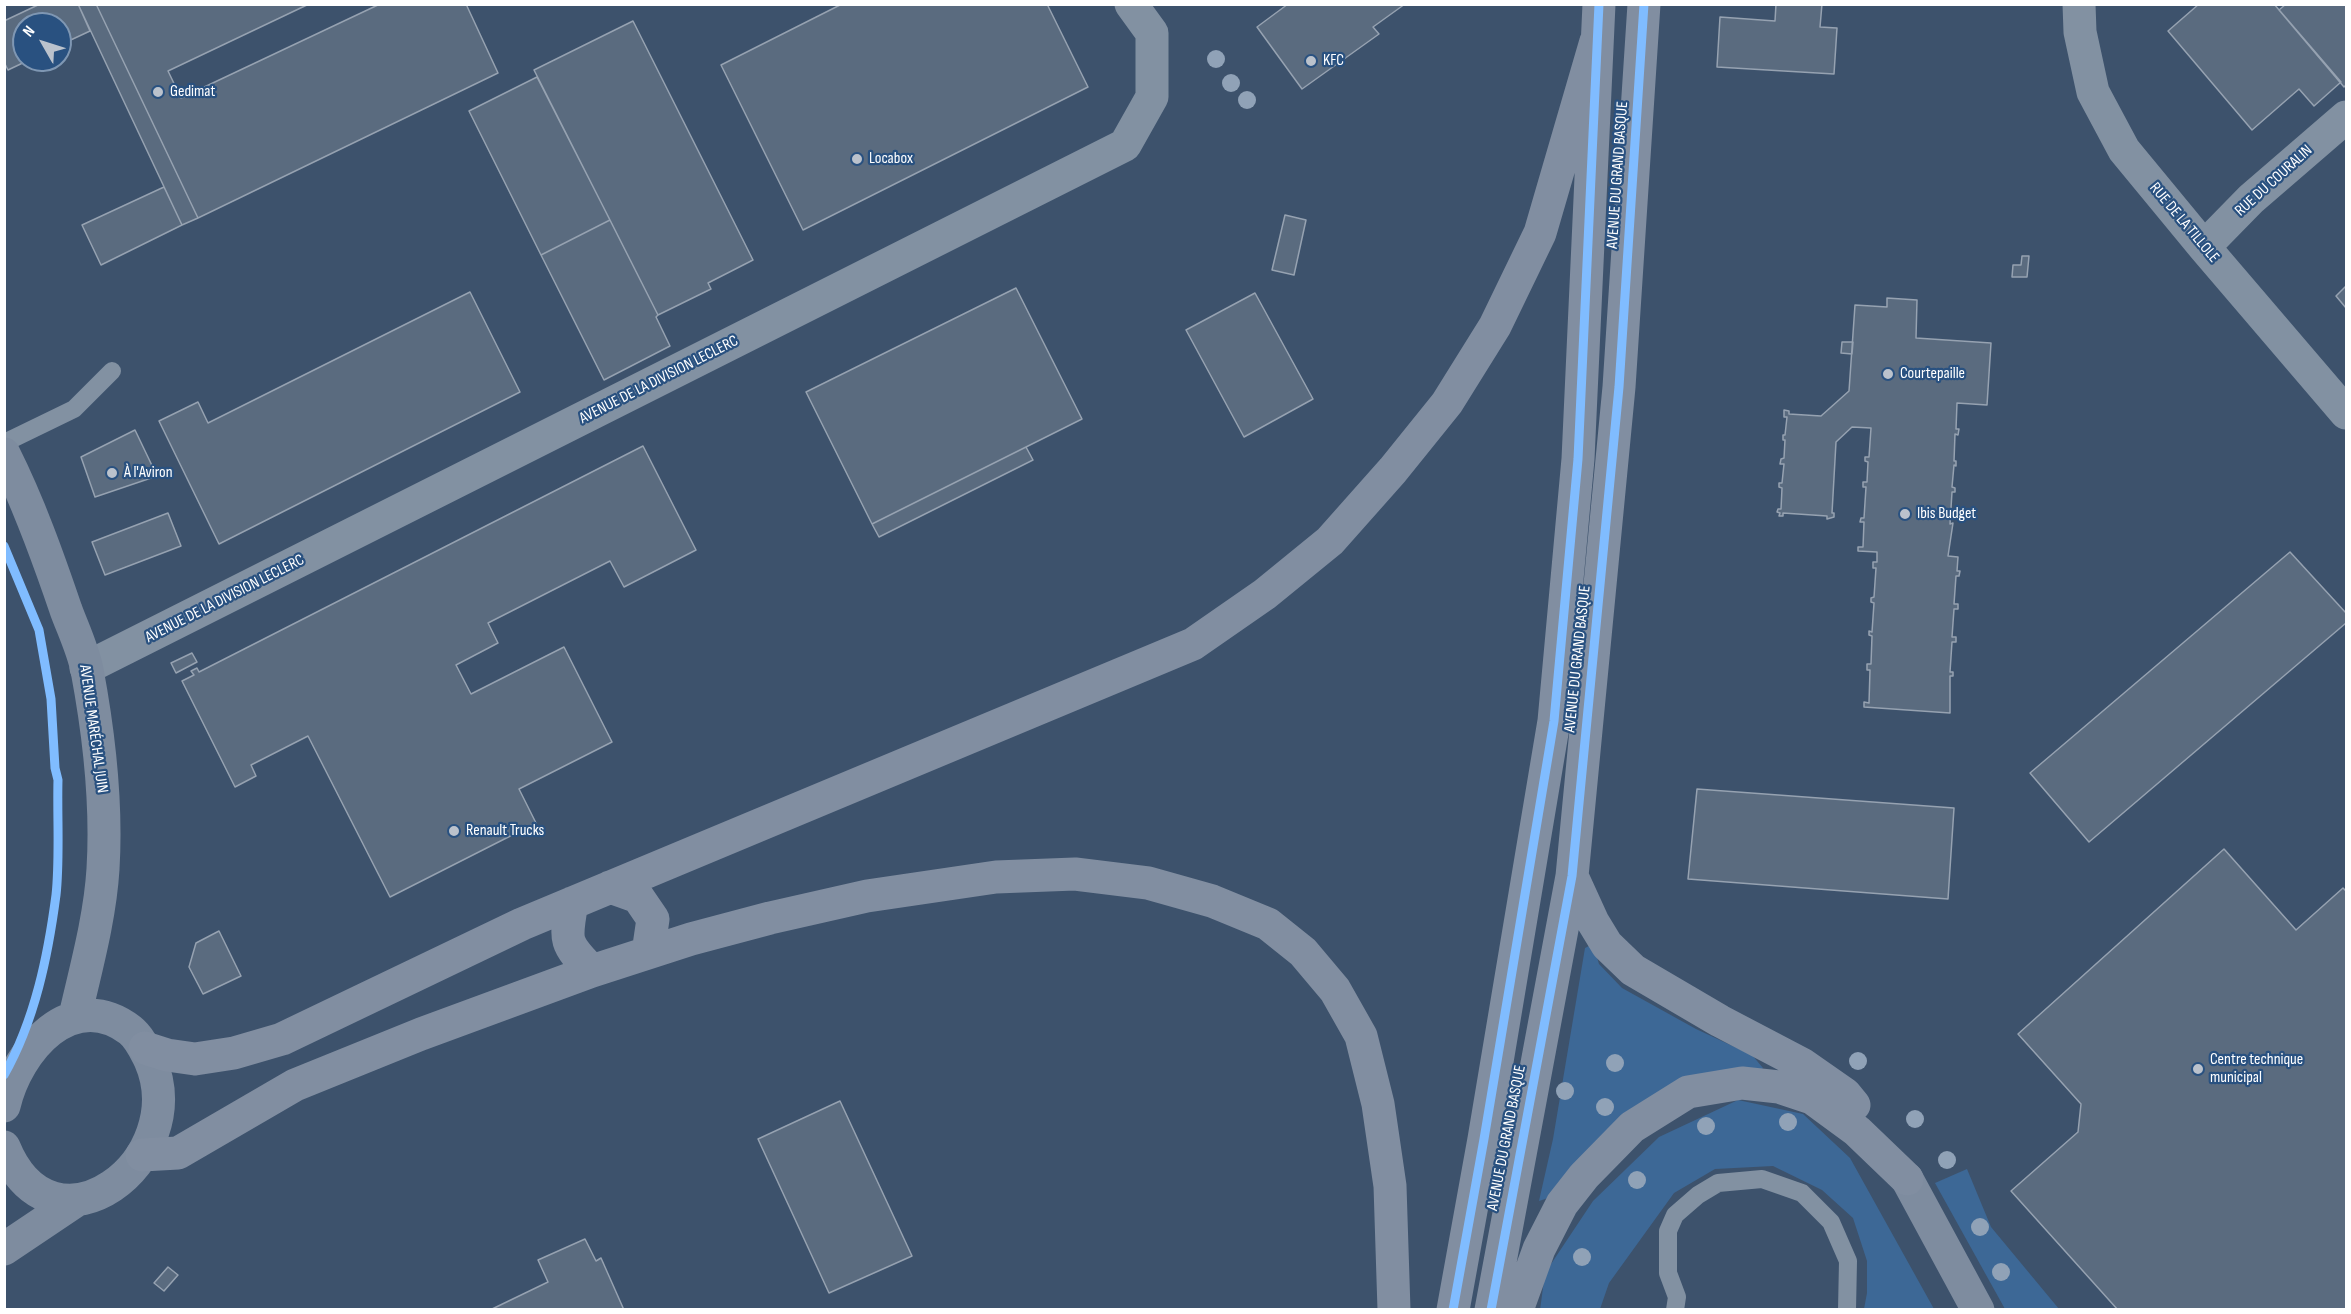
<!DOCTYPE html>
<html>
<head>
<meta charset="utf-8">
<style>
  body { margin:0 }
  #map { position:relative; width:2351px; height:1314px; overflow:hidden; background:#3d526c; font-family:"Sofia Sans Condensed",sans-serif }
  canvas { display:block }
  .frame { position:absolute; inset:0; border:6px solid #fff; pointer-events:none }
  .north { position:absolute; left:12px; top:12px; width:60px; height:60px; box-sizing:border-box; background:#295180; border:2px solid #7f97b3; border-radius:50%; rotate:309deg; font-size:16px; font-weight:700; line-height:24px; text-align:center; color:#fff }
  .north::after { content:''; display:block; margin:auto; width:21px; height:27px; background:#bbc2cc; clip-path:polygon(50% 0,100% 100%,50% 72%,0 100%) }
</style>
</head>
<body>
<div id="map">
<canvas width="2351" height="1314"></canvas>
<div class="frame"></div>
<div class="north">N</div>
</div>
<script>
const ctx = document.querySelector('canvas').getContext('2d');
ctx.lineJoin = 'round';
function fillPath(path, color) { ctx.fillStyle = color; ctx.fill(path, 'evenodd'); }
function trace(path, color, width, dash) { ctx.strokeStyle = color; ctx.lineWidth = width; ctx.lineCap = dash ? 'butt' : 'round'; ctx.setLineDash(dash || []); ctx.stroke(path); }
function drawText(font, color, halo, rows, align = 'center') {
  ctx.font = font + ' "Sofia Sans Condensed",sans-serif'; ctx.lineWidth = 4.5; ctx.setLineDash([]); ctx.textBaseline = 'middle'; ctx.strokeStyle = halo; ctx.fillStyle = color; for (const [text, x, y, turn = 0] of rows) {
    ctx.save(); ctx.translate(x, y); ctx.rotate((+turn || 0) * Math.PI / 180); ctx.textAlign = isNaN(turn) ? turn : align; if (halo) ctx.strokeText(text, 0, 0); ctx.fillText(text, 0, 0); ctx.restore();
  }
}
fillPath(new Path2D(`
  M1593,944L1599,964L1622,988L1696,1029L1752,1055L1763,1068L1757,1075L1734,1077L1548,1198L1539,1201L1553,1139L1585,948Z
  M1738,1100L1803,1114L1850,1158L1934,1309H1864L1867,1293V1261L1853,1218L1822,1190L1773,1166L1715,1169L1674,1193L1609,1283L1600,1309L1540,1310L1545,1273L1593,1201L1659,1137Z
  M1967,1169L1991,1227L2059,1309H2005L1935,1183Z`), '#3d6896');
const building = new Path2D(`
  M40,4H78L90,31L60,45V24H24V60H29L8,70L4,62V21Z
  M78,4H96L198,218L182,225Z
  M96,4H309L168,71L181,98L380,4H466L498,73L198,218Z
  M842,4H1047L1088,87L803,230L721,65Z
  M1288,4H1405L1373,27L1379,34L1302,89L1257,27Z
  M1776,4H1822L1820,27L1837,28L1834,74L1717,67L1720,17L1775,21Z
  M2199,4H2274L2341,82L2314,106L2299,89L2252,130L2168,31Z
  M2286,4H2346V85L2344,87L2279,10Z
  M633,21L753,260L708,283L711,289L658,315L534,70Z
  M537,77L610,220L541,255L469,111Z
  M164,187L182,225L101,265L82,225Z
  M1285,215L1306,220L1294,275L1272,270Z
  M610,220L658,315L656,317L670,346L604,380L541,255Z
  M2022,256H2029L2027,277H2012L2013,265H2021Z
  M2346,286V308L2336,296Z
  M1016,288L1082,419L872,524L806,392Z
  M470,292L520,392L219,544L159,421L198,402L208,423Z
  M1255,293L1313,399L1244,437L1186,330Z
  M1887,298L1917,300L1916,338L1991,343L1987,405L1957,403L1956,429H1959L1958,435L1955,434L1954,461H1956V466L1954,465L1952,487L1955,488V492H1952L1950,524L1953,523L1948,556L1958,557L1957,571H1960L1959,576H1956L1954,604H1958V609H1954L1952,637H1956V642H1952L1950,672H1953V676H1950V713L1864,707V702L1869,703L1870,670H1867V664H1871L1872,636L1869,635V631L1872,632L1874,603L1871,602V598L1874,597L1876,568H1873V562H1877V552L1858,551V547H1863L1864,522H1860L1861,518H1864L1866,487H1863V482H1867L1868,462L1865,461V457H1869L1871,428L1852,427L1836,442L1832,513H1834V517L1827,519V516L1783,513V516H1779L1780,513L1777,512L1778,509H1781L1782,488L1779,487V483H1782L1784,464H1780L1781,459L1784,458L1785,440H1783V435H1785L1787,417H1784V410L1789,411V414L1821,416L1849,391L1855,305L1887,307Z
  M1842,342H1853L1852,354L1841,353Z
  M135,430L157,476L95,497L81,457Z
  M643,446L696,550L624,587L610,561L488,623L498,643L456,665L471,694L564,647L612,742L519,789L536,823L390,897L308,736L251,765L256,776L235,787L182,681L194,675L191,671L197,668L199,672Z
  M1026,447L1033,460L879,537L872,524Z
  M168,513L181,546L105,575L92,542Z
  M2290,552L2346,613V623L2089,842L2030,773Z
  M192,653L197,662L176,673L171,663Z
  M1697,789L1954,808L1948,899L1688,879Z
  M2224,849L2296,930L2343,888L2346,891V1310H2118L2011,1191L2078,1132L2081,1104L2018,1034Z
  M219,931L241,976L203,994L189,967L196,943Z
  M840,1101L912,1256L829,1293L758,1139Z
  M585,1239L596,1261L601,1258L624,1310H490L548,1282L538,1260Z
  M168,1267L178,1275L164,1291L154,1283Z`);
fillPath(building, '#5a6b7f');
trace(building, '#96a2b1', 1.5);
trace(new Path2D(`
  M4,443L74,409L112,371
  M1675,1310L1677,1297L1668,1273V1231L1675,1215L1698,1195L1718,1183L1762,1179L1802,1193L1831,1222L1848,1261L1847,1310`), '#8291a2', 18);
trace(new Path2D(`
  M2079,4L2080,32L2093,92L2124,150L2204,247L2346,413
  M2204,247L2251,199L2346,117
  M86,668L1125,145L1152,97V33L1131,4`), '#8291a2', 33);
trace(new Path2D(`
  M4,454C29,504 48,557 66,610C73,629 83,650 87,670C99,734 107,803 103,869C100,918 86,968 75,1016
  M4,1106C17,1050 72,986 130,1030C140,1038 145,1050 150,1060C194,1160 53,1267 4,1147
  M1907,1179L1978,1310
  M4,1249L77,1200`), '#7e8c9f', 33);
trace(new Path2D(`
  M1572,876L1593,922L1607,945L1633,970L1720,1021L1802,1064L1845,1094L1854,1105
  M610,887L638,897L653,919L648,953
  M572,903C565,941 564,943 592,971
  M145,1048L167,1055L195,1059L234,1053L282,1039L522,924L1193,644L1265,594L1330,541L1393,470L1447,403L1495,326L1540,233L1596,41
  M142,1155L178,1153L295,1085L421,1034L592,971L691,939L770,918L867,896L996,877L1075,874L1148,883L1212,901L1268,924L1303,952L1335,990L1361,1036L1378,1104L1390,1186L1394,1310
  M1453,1310L1484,1139L1554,721L1578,459L1599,4
  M1491,1310L1572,876L1619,387L1644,4
  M1517,1310L1539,1249L1562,1204L1584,1176L1632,1127L1688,1092L1742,1083L1779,1087L1812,1098L1857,1131L1907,1179`), '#818ea1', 33);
trace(new Path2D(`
  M4,546L39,630L51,699L55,768L58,780C57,816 60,859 56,895C48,956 35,1020 4,1075
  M1453,1310L1484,1139L1554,721L1578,459L1599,4
  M1491,1310L1572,876L1619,387L1644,4`), '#80bcff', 9);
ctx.fillStyle = '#90a2b7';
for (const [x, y] of [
  [1216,59],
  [1231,83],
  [1247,100],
  [1858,1061],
  [1615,1063],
  [1565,1091],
  [1605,1107],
  [1915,1119],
  [1788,1122],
  [1706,1126],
  [1947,1160],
  [1637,1180],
  [1980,1227],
  [1582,1257],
  [2001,1272]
]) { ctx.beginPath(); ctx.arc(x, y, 9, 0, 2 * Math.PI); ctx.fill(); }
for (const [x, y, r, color] of [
  [1311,61,6,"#bbc2cc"],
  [158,92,6,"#bbc2cc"],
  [857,159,6,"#bbc2cc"],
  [1888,374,6,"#bbc2cc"],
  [112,473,6,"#bbc2cc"],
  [1905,514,6,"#bbc2cc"],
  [454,831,6,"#bbc2cc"],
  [2198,1069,6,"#bbc2cc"]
]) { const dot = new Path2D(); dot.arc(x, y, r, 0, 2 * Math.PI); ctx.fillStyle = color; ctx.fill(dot); trace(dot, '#295180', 2); }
drawText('16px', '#fff', '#295180', [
  ["KFC",1323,61],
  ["Gedimat",170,92],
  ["Locabox",869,159],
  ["Courtepaille",1900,374],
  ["À l'Aviron",124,473],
  ["Ibis Budget",1917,514],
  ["Renault Trucks",466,831],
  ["Centre technique",2210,1060],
  ["municipal",2210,1078]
], 'left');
drawText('16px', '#fff', '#295180', [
  ["AVENUE DU GRAND BASQUE",1618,175,-86],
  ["RUE DU COURALIN",2274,181,-42],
  ["RUE DE LA TILLOLE",2184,223,50],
  ["AVENUE DE LA DIVISION LECLERC",659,380,-27],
  ["AVENUE DE LA DIVISION LECLERC",225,599,-27],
  ["AVENUE DU GRAND BASQUE",1578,659,-84],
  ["AVENUE MARÉCHAL JUIN",93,729,82],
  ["AVENUE DU GRAND BASQUE",1507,1138,-79]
]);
</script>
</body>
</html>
